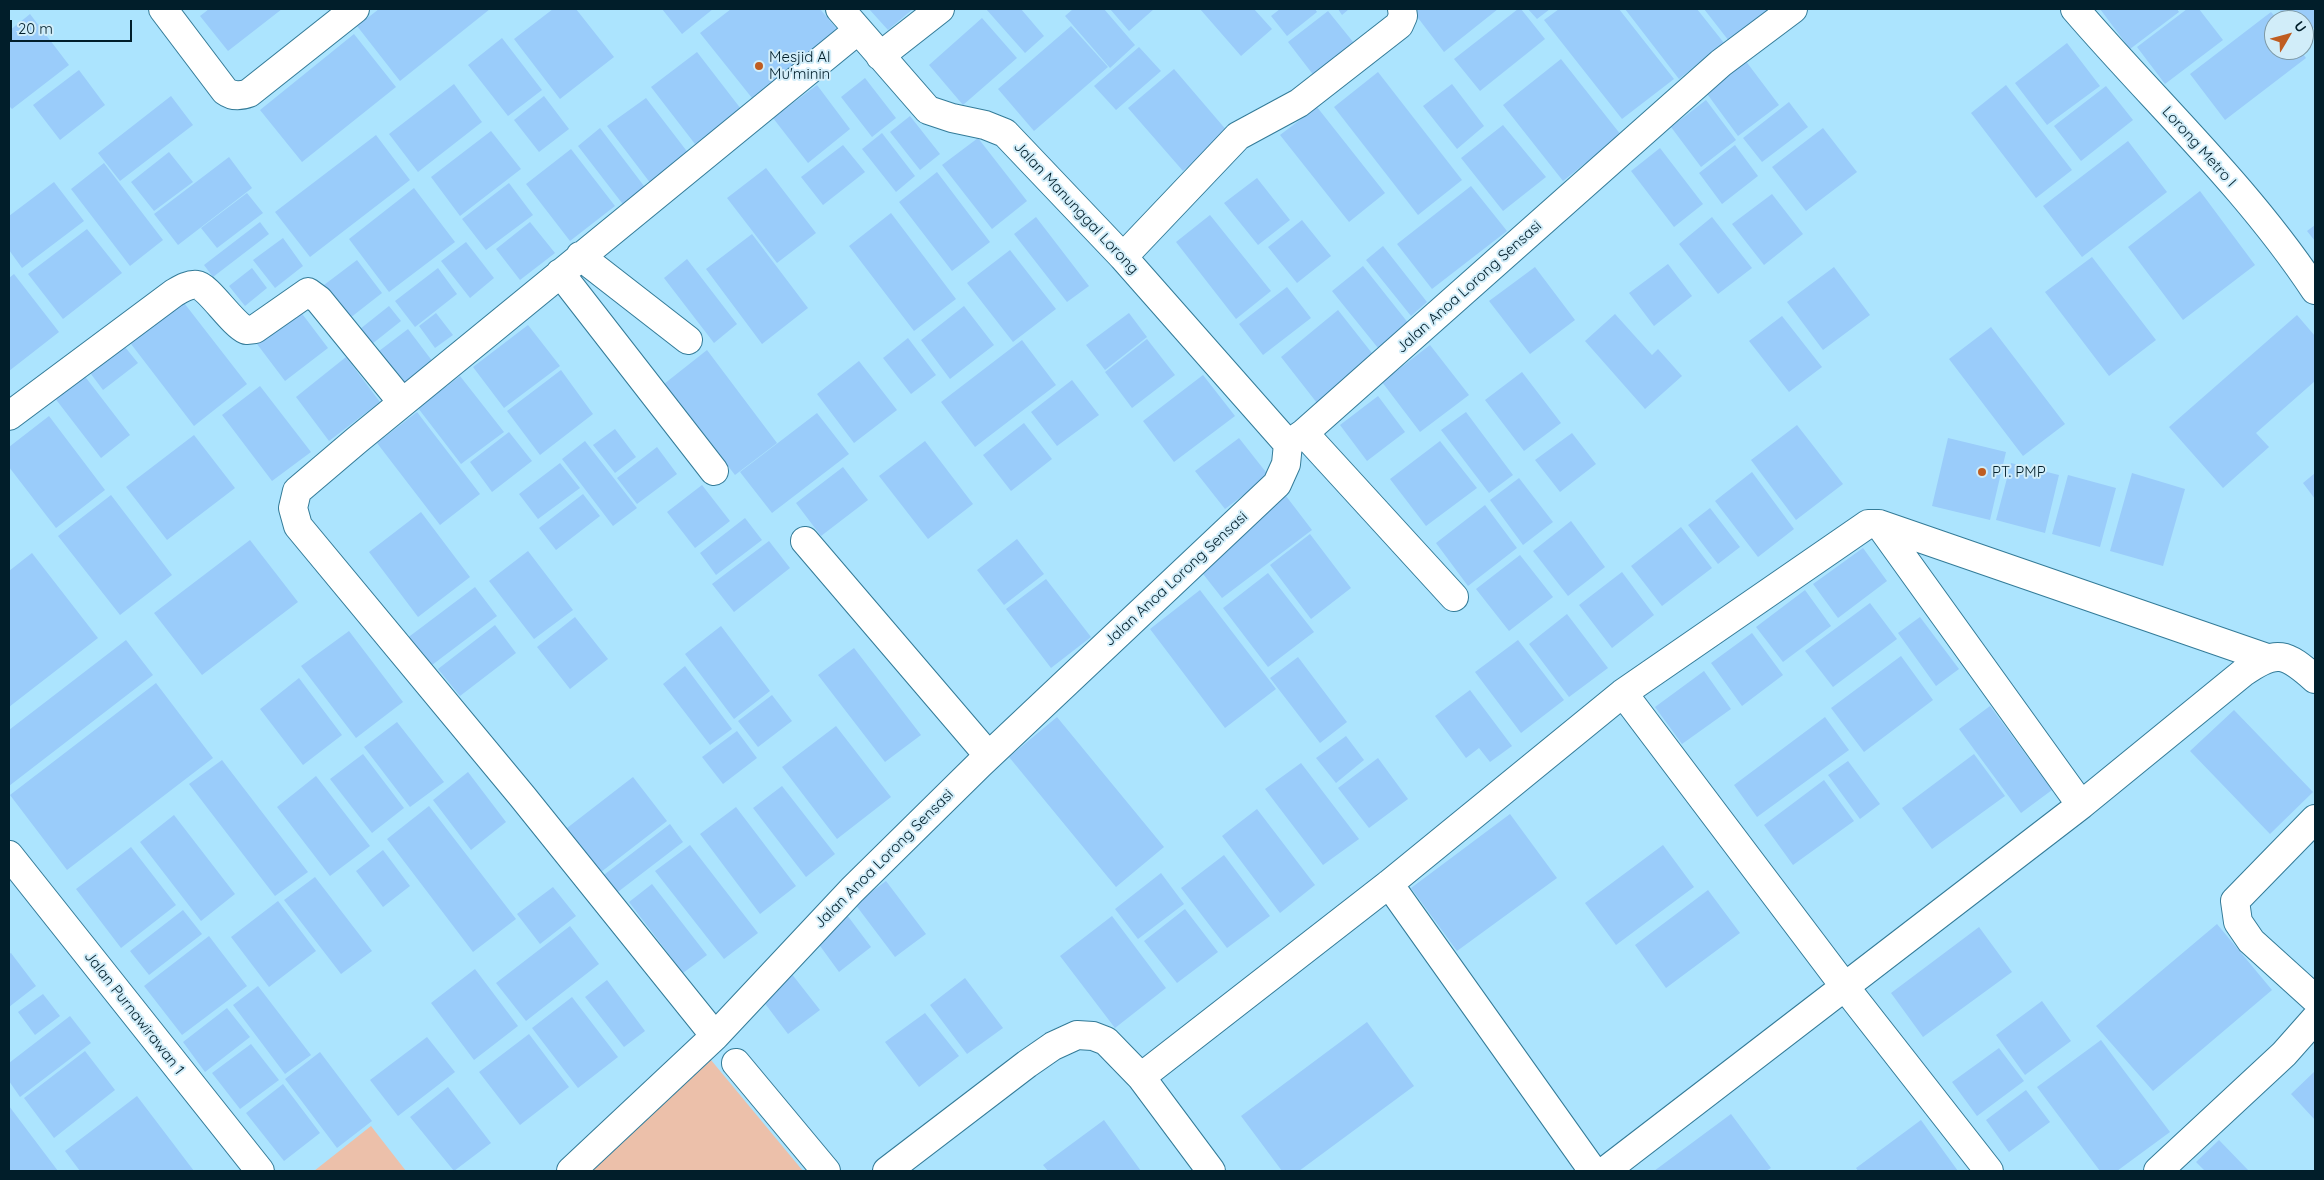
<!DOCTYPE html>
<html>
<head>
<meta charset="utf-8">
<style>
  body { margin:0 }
  #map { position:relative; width:2324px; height:1180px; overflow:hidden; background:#ace4fe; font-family:Quicksand,sans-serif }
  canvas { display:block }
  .frame { position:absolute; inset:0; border:10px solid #011e2a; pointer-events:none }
  .north { position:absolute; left:2264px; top:10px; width:50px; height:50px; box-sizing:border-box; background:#d1edf9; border:1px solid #7e9aa6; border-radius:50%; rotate:53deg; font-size:14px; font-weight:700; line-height:20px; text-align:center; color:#011e2a }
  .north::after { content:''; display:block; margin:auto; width:18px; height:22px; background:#bf5d21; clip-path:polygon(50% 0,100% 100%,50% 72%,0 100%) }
  .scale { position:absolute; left:10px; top:20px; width:122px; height:22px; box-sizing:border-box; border:2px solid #011e2a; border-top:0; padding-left:6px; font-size:15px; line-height:18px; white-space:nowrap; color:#011e2a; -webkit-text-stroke:4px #d1edf9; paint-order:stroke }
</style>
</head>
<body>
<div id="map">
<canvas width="2324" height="1180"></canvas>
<div class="frame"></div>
<div class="north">U</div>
<div class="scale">20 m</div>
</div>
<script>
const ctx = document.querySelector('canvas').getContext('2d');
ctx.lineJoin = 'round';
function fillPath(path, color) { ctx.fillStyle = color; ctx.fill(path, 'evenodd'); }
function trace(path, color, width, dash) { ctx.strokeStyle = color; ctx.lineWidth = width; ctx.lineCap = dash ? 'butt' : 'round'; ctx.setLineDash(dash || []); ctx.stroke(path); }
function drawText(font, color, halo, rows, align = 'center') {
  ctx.font = font + ' Quicksand,sans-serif'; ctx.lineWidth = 4; ctx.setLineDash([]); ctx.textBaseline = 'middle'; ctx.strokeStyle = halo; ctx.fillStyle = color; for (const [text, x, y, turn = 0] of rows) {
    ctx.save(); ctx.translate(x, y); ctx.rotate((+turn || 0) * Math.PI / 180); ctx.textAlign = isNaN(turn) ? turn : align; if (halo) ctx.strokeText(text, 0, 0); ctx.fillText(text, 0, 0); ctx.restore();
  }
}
fillPath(new Path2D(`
  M711,1060L803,1171H591Z
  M371,1126L406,1171H314Z`), '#ecc0aa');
fillPath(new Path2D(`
  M209,9H282L228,51L200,16Z
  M379,9H490L400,81L357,26Z
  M553,9H576L614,57L560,99L514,39Z
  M662,9H713L682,34Z
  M731,9H820L837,29L752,98L700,33Z
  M869,9H913L888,30Z
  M986,9H1021L1044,36L1025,53Z
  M1073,9H1104L1135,45L1110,68L1065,16Z
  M1110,9H1154L1129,31Z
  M1200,9H1254L1272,29L1241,56Z
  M1280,9H1315L1317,12L1287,36L1271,16Z
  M1338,9H1349L1342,15Z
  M1413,9H1498L1444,52L1412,10Z
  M1518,9H1521L1545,39L1480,91L1454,59Z
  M1528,9H1550L1537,19Z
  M1559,9H1619L1674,79L1622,119L1544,20Z
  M1625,9H1697L1724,43L1679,79Z
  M1704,9H1770L1729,41Z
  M2100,9H2177L2179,12L2130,49Z
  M2187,9H2199L2223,40L2165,84L2137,47Z
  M2279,9H2315V27L2304,35V20H2288Z
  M1328,11L1358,48L1318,81L1288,42Z
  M2271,12L2278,20H2274V50H2300L2306,58L2225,120L2190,74Z
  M30,14L69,65L12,109L9,106V31Z
  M982,18L1017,58L963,105L929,65Z
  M1071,26L1108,67L1034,131L998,89Z
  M354,34L396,87L302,162L260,110Z
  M502,38L542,90L508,116L468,65Z
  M2067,43L2100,86L2047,125L2015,83Z
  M1139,47L1161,71L1116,110L1094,86Z
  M697,52L741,109L695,144L651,87Z
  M1561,59L1621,135L1563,181L1503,105Z
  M1745,60L1779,105L1738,136L1705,91Z
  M1174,69L1228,132L1183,171L1128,108Z
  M79,70L105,105L60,140L33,105Z
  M1378,72L1462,180L1418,215L1334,107Z
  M865,78L896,118L872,137L841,97Z
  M454,84L482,122L418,172L389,134Z
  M1452,84L1484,126L1457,149L1423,106Z
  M817,85L850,129L808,163L773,118Z
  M2006,85L2072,170L2036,198L1971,113Z
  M2106,86L2133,120L2081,161L2054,126Z
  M171,96L193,125L120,181L98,153Z
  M544,96L569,129L539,152L514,120Z
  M646,98L689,154L651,184L607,126Z
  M1706,100L1736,140L1701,167L1671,127Z
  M1789,102L1808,127L1762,162L1743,138Z
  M1317,107L1385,193L1349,222L1280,135Z
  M910,116L940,154L920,170L890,132Z
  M1503,125L1546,177L1503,211L1461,158Z
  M600,128L647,190L625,207L578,146Z
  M1823,128L1857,172L1806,211L1772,167Z
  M491,131L521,169L460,216L431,177Z
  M882,133L915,176L896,192L862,149Z
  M376,135L410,180L310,257L275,212Z
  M978,138L1027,201L992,229L942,165Z
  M2128,141L2167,192L2082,257L2043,206Z
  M843,145L865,172L823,205L801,177Z
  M1735,145L1758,176L1722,204L1699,173Z
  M1660,148L1703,204L1674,227L1631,171Z
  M571,149L615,206L570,241L526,184Z
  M169,152L193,182L154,211L131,182Z
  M229,157L252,188L178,245L154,214Z
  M104,163L163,240L130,266L71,189Z
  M766,168L816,233L777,263L727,198Z
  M937,172L990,242L952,271L899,202Z
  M1257,178L1290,220L1258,245L1224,203Z
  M54,182L84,221L22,268L9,250V216Z
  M509,183L533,215L486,250L462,219Z
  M1471,186L1507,231L1432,289L1397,244Z
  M414,188L455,242L389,292L349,239Z
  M2200,191L2255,265L2183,320L2128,247Z
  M247,193L263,213L217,248L201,228Z
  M1772,194L1803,234L1764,265L1732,224Z
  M891,213L956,299L914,331L849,246Z
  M1210,215L1271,291L1236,319L1176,242Z
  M1036,217L1089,286L1067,302L1014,234Z
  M1712,217L1752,268L1718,294L1679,244Z
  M1302,220L1331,256L1297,283L1268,247Z
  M260,222L269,234L213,277L204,265Z
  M530,222L555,253L520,280L496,249Z
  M2315,225V241L2307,231Z
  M87,229L122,273L63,319L28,274Z
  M752,234L808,308L762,344L706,269Z
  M283,238L303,266L275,288L253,260Z
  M466,242L494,278L470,298L441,261Z
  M1383,246L1427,302L1411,316L1366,260Z
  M1010,250L1056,309L1013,342L967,283Z
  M2092,257L2156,340L2109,376L2045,292Z
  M687,259L737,324L714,343L664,278Z
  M357,260L382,293L350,318L324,285Z
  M1668,264L1692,296L1654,326L1629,293Z
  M1363,266L1409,324L1378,348L1332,291Z
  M1535,267L1575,320L1530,354L1489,301Z
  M1834,267L1870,315L1823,350L1787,302Z
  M252,268L267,288L245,306L229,286Z
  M438,268L457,294L415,327L395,301Z
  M14,274L59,332L9,371V278Z
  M1287,287L1311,318L1263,355L1239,324Z
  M181,299L247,384L194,426L128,340Z
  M389,306L401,321L372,344L360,329Z
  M964,306L994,345L950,379L921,340Z
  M1338,310L1375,357L1317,403L1281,357Z
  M300,311L328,348L285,381L257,344Z
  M436,313L453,335L435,348L419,326Z
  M1129,313L1147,337L1105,370L1086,345Z
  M1615,314L1652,355L1658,349L1682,376L1645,409L1585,341Z
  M2297,315L2315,336V381L2256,433L2269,447L2223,488L2169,427Z
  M1782,316L1822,367L1789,392L1749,341Z
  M528,325L560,366L504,408L473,367Z
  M1991,327L2065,424L2023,456L1949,359Z
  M408,329L436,366L408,388L379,351Z
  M116,336L138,363L103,390L82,362Z
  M908,338L936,375L911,394L883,358Z
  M1147,339L1175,375L1132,408L1105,372Z
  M1022,340L1056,385L975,447L941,402Z
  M1430,345L1469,395L1420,432L1382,382Z
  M707,350L777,443L735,475L664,384Z
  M346,357L380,402L329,441L296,397Z
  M859,361L897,410L854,443L817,394Z
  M80,370L130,435L101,458L51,393Z
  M561,370L593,414L540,455L507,411Z
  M1522,372L1561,423L1524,451L1485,400Z
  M1203,375L1235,416L1174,462L1143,421Z
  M460,376L504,432L461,464L418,408Z
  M1072,380L1099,415L1057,446L1031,412Z
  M260,386L311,452L272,481L222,415Z
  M1378,396L1405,432L1367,461L1340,425Z
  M417,412L480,494L440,525L377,443Z
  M1466,412L1513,475L1489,493L1441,430Z
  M817,413L849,454L772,513L740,472Z
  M49,416L105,490L56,528L9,467V447Z
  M1024,423L1052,459L1011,491L983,455Z
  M1797,425L1843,484L1796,520L1751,460Z
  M615,429L636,457L615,473L593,445Z
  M509,432L532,461L492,492L470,462Z
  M1572,433L1596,464L1560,492L1535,460Z
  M194,435L235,488L167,540L126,487Z
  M1239,438L1269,476L1225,509L1195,471Z
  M1948,438L2006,452L1990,520L1932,506Z
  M585,441L637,508L613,526L562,459Z
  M925,441L973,504L928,539L879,476Z
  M1440,441L1477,488L1426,526L1390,479Z
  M657,447L677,474L637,504L617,478Z
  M560,463L580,488L538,519L519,494Z
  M2011,463L2059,475L2045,533L1996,520Z
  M843,467L868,500L821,536L796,503Z
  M1752,472L1794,529L1758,557L1715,501Z
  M2132,473L2185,489L2163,566L2110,551Z
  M2315,473V499L2303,483Z
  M2068,475L2116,488L2100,547L2052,534Z
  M1519,478L1553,522L1523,545L1490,500Z
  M702,485L730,521L695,548L667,512Z
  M583,494L600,516L556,550L539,528Z
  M111,495L172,575L120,615L58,536Z
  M1286,496L1312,530L1222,598L1196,565Z
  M1485,505L1517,548L1468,586L1436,543Z
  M1710,508L1740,547L1718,564L1688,525Z
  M421,512L470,577L418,617L369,552Z
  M745,518L762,540L716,575L700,553Z
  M1571,521L1605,567L1568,596L1533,551Z
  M1681,527L1712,568L1662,606L1631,566Z
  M1310,534L1351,588L1311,619L1270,565Z
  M1017,539L1044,574L1004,605L977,570Z
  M250,540L298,602L202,675L154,613Z
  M769,541L790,568L734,612L712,584Z
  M1863,548L1887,581L1838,618L1813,584Z
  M528,551L573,610L534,639L489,581Z
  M32,553L98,638L9,707V571Z
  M1520,555L1553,597L1509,631L1476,589Z
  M1622,572L1654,615L1612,648L1579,605Z
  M1268,573L1314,632L1268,667L1223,608Z
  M1046,579L1091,637L1051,668L1006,609Z
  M475,587L497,616L428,668L406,639Z
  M1200,590L1276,689L1225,728L1150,629Z
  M1805,590L1831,626L1783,662L1756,627Z
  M1870,603L1897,639L1833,687L1805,651Z
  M1567,614L1608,668L1569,697L1529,644Z
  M575,617L608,659L570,689L537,647Z
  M1920,617L1959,669L1936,686L1898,633Z
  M495,625L516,653L460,696L438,669Z
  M721,626L770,691L734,719L685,654Z
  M349,631L403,702L356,738L301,666Z
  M1752,633L1783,675L1742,706L1711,663Z
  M126,640L153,675L9,786V730Z
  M1518,640L1564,700L1521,733L1475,672Z
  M854,648L921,735L885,762L818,675Z
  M1901,656L1933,700L1864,752L1831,708Z
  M1298,657L1347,722L1320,743L1270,678Z
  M685,666L732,729L710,745L663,684Z
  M1704,671L1731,709L1682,744L1655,707Z
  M299,678L342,735L303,765L260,709Z
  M156,683L213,758L67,870L10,795Z
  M1470,690L1512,746L1490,762L1479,748L1466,758L1435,716Z
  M772,695L792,721L758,747L738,721Z
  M1990,706L2052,790L2021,813L1959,729Z
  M2234,710L2313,792L2270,834L2190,751Z
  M1057,717L1164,847L1116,887L1009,757Z
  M1825,717L1849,750L1757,817L1734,785Z
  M397,722L444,782L410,807L364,747Z
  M836,726L891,797L837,839L782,767Z
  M737,731L757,758L723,784L702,757Z
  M1346,736L1364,760L1336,783L1316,758Z
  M363,754L404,808L372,833L330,779Z
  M1974,754L2005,796L1932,849L1902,808Z
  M1378,758L1408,799L1369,828L1338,788Z
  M222,760L308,872L275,896L189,784Z
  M1848,761L1880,804L1860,819L1828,775Z
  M1301,763L1359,839L1323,865L1265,789Z
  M468,772L506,822L471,850L433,800Z
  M316,776L370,846L330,876L277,807Z
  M633,777L667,821L592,879L558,835Z
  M1824,780L1854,821L1793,865L1764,825Z
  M782,786L835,854L806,877L753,808Z
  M429,806L516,919L473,952L387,839Z
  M736,807L796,886L760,914L700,834Z
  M1257,809L1315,885L1280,913L1222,836Z
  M1510,814L1557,878L1457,951L1411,888Z
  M174,815L235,894L201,921L140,842Z
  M670,824L683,842L610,898L596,881Z
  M690,845L758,933L724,959L655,871Z
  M1663,845L1694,887L1616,945L1585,903Z
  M131,847L176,905L121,948L76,889Z
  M383,850L410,886L383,907L356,871Z
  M1224,855L1270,916L1227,948L1181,888Z
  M1161,873L1184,904L1138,939L1115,909Z
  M315,877L372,951L341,974L284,900Z
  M886,881L926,934L895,957L855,904Z
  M652,884L707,955L683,973L629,902Z
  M553,887L576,916L540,944L517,914Z
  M1708,890L1740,933L1666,988L1635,945Z
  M278,901L316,951L269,987L231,937Z
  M1185,909L1218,952L1177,983L1144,941Z
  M183,910L202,934L149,975L130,951Z
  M847,915L871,947L839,972L815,939Z
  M1112,916L1166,988L1115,1028L1060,956Z
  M2217,924L2272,990L2153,1091L2096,1026Z
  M570,926L599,964L526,1021L496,983Z
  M1979,927L2012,972L1923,1037L1891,993Z
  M209,936L247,986L182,1035L144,986Z
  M11,953L36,986L9,1007V954Z
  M475,969L518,1026L474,1060L431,1003Z
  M791,973L820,1010L788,1034L760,997Z
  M965,978L1003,1028L967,1054L930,1005Z
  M607,980L645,1031L624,1047L585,997Z
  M258,986L311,1055L285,1074L233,1005Z
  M43,994L60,1016L35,1035L18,1012Z
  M572,997L618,1057L578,1088L532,1028Z
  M2042,1001L2071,1041L2025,1075L1996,1035Z
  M227,1008L250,1037L205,1072L183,1042Z
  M925,1013L959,1056L919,1087L885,1042Z
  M70,1016L91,1043L20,1097L9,1081V1063Z
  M1367,1022L1414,1086L1299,1171H1282L1241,1116Z
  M529,1034L569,1087L520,1125L479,1072Z
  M427,1037L455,1072L398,1116L370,1080Z
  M2101,1040L2170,1132L2117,1171H2100L2037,1087Z
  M251,1044L279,1080L240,1109L212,1073Z
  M1999,1048L2024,1081L1977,1116L1952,1082Z
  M85,1051L115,1090L54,1138L24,1098Z
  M320,1052L372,1121L337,1148L285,1079Z
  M2315,1071V1120L2291,1094Z
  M283,1084L320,1133L284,1161L246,1113Z
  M448,1087L491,1143L454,1171L410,1117Z
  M2026,1090L2050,1122L2009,1152L1986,1120Z
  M137,1096L194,1171H80L65,1151Z
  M9,1106L58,1171H9Z
  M1731,1114L1771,1168L1766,1171H1654Z
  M1104,1120L1141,1171H1048L1043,1165Z
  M1921,1120L1958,1171H1858L1856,1168Z
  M2219,1140L2249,1171H2205L2196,1162Z`), '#9accfa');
const minor = new Path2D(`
  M163,9L225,91C233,97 241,96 249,93L355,9
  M840,9L928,110L952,118L985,125L1005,133L1123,257L1288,444
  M2075,9C2155,102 2247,187 2315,290
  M880,56L940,9
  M580,256L688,340
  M1123,257L1238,136L1299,103L1399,25L1403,16L1402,9
  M560,273L714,471
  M9,416L174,293C181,289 189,284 197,285C208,286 232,324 246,330L255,329L308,292L319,300L402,402
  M1304,433L1454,597
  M1879,524L2267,658
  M805,541L988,755
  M1623,693L1845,987L1989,1171
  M2315,819L2235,901L2238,922L2251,941L2315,999
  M9,855L260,1171
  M1389,884L1593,1171
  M715,1036L522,796L298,526L293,508L297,491L357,440L857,31
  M736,1063L826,1171
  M1141,1077L1389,884L1623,693L1868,524H1879L2081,805L2244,672C2277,649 2286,653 2315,679
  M571,1171L715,1036L852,890L980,764L1277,484L1286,464L1288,444L1304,433L1721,63L1793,9
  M887,1171L1027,1064L1053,1046L1077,1035L1093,1036L1106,1041L1141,1077L1211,1171
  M1605,1171L2081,805
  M2158,1171L2284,1054L2315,1019`);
trace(minor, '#337b98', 30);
trace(minor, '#fff', 28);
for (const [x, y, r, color] of [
  [759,66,5,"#bf5d21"],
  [1982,472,5,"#bf5d21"]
]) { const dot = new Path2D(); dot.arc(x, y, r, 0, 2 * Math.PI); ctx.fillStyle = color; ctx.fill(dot); trace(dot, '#d1edf9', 2); }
drawText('15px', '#011e2a', '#d1edf9', [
  ["Mesjid Al",769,57],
  ["Mu'minin",769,74],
  ["PT. PMP",1992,472]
], 'left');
drawText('15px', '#011e2a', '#d1edf9', [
  ["Lorong Metro I",2199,147,48],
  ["Jalan Manunggal Lorong",1076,208,47],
  ["Jalan Anoa Lorong Sensasi",1469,287,-42],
  ["Jalan Anoa Lorong Sensasi",1176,579,-43],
  ["Jalan Anoa Lorong Sensasi",884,859,-45],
  ["Jalan Purnawirawan 1",134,1013,52]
]);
</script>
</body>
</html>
